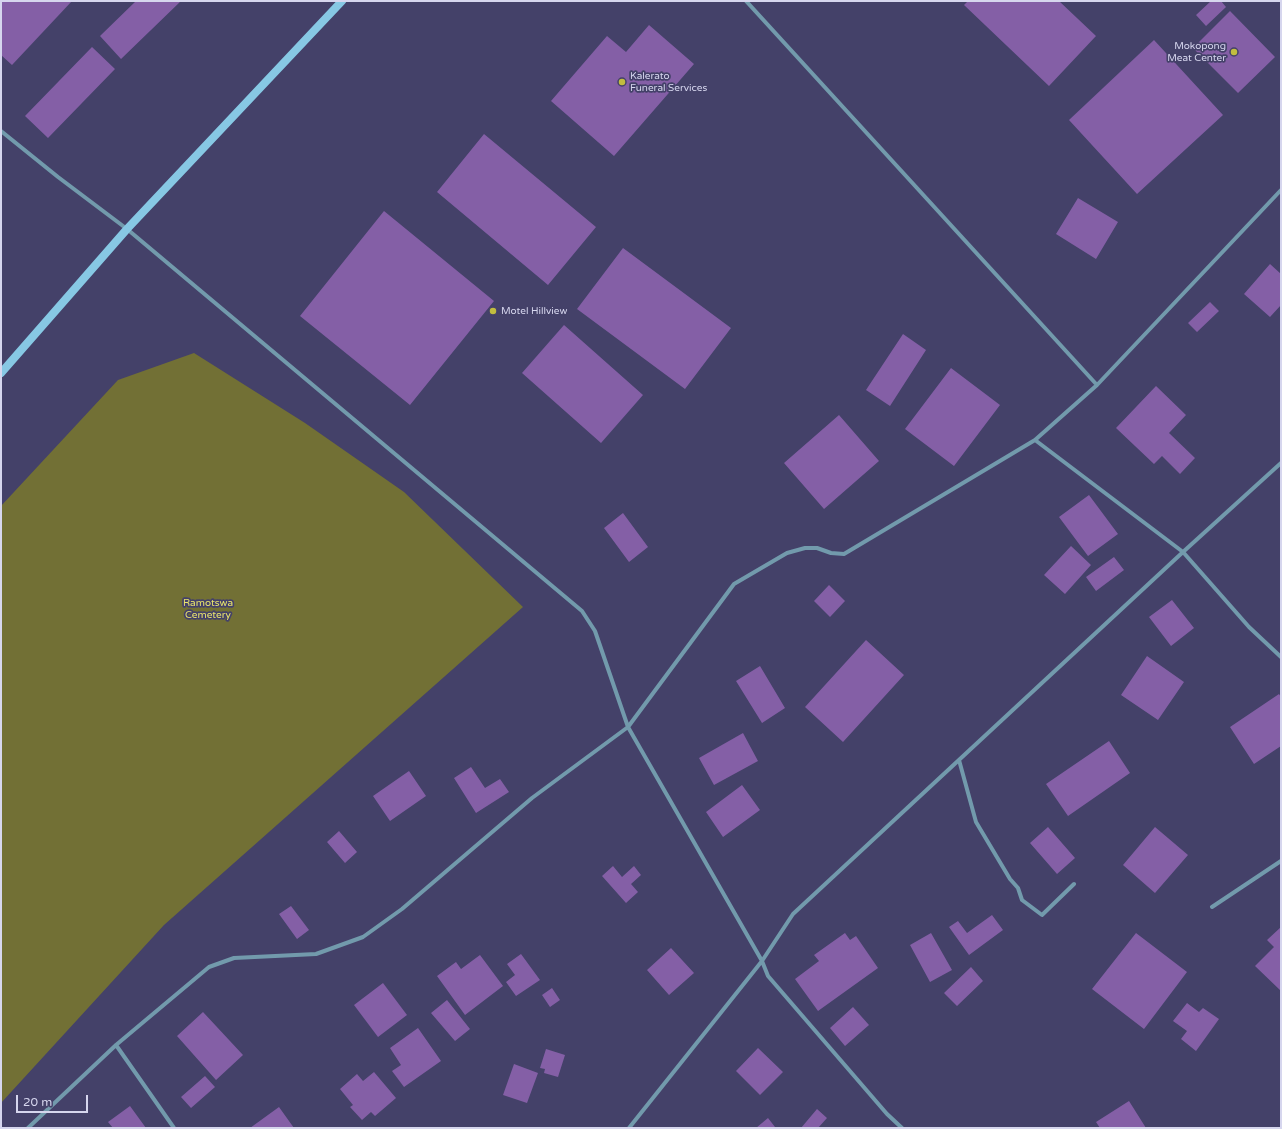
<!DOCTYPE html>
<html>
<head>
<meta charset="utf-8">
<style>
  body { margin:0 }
  #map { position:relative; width:1282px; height:1129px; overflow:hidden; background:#444169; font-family:"Varela Round",sans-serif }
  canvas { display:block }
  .frame { position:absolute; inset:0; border:2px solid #d6d6ee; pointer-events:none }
  .scale { position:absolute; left:16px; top:1095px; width:72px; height:18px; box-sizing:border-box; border:2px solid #d6d6ee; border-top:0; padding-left:5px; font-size:12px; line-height:14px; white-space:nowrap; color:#d6d6ee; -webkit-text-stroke:3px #444169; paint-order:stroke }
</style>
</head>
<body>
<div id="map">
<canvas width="1282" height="1129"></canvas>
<div class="frame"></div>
<div class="scale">20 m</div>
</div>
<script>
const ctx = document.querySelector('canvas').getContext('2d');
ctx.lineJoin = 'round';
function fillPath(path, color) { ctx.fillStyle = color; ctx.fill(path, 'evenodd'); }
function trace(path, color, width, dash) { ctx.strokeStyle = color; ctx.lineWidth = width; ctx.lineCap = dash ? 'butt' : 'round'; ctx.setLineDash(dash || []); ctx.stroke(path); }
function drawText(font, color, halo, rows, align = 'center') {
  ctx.font = font + ' "Varela Round",sans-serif'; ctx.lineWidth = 3.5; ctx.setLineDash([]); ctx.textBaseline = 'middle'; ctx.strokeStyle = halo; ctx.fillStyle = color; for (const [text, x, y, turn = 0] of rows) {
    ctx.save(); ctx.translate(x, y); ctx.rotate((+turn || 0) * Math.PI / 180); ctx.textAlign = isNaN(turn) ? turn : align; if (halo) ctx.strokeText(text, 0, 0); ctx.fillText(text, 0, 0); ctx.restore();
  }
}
fillPath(new Path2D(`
  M194,353L305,423L404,492L523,607L164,925L1,1103V506L118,380Z`), '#727035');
fillPath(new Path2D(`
  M1,1H72L12,65L1,55Z
  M136,1H181L121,59L100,36Z
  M968,1H1059L1096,36L1049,86L964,5Z
  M1211,1H1221L1226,7L1206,26L1196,15Z
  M1230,11L1275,57L1238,93L1193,48Z
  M649,25L694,64L614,156L551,101L607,36L626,52Z
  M1154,40L1223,115L1137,194L1069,120Z
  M92,47L115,69L48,138L25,116Z
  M484,134L596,227L548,285L437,192Z
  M1078,198L1118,222L1096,259L1056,234Z
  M384,211L494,301L410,405L300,316Z
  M623,248L731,328L685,389L577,309Z
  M1270,264L1281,274V305L1270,317L1244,294Z
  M1210,302L1219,311L1197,332L1188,323Z
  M564,325L643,395L601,443L522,373Z
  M903,334L926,350L890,406L866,390Z
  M951,368L1000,405L954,466L905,429Z
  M1156,386L1186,415L1169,433L1195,458L1180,474L1162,456L1154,464L1116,428Z
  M839,415L879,461L824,509L784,463Z
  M1089,495L1118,534L1088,556L1059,517Z
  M623,513L648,547L629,562L604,528Z
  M1071,546L1091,565L1065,594L1044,575Z
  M1114,557L1124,570L1096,591L1086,577Z
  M829,585L845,601L830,617L814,601Z
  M1172,600L1194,628L1171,646L1149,617Z
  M866,640L904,675L843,742L805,707Z
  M1147,656L1184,682L1158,720L1121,695Z
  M760,666L785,708L762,723L736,681Z
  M1279,694L1281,697V746L1254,764L1230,727Z
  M743,733L758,761L714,785L699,758Z
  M1109,741L1130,773L1068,816L1046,784Z
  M471,767L485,788L500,779L509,792L476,813L454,778Z
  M409,771L426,796L390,821L373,796Z
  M742,785L760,810L723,837L706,812Z
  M1048,827L1075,858L1057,874L1030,843Z
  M1155,827L1188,855L1155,893L1123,865Z
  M339,831L357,852L345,863L327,842Z
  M613,866L622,877L634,866L641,875L631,884L638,892L626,903L602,876Z
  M291,906L309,930L297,939L279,914Z
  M992,915L1003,930L969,955L949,927L958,921L967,933Z
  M1281,927V991L1255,966L1274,947L1267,940Z
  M845,933L850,940L856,936L878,968L818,1011L795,979L819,961L814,955Z
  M931,933L952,970L930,982L910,945Z
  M1136,933L1187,972L1144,1029L1092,989Z
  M671,948L694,973L669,995L647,970Z
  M521,954L540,980L516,996L506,982L515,975L507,964Z
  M480,955L503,986L465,1015L437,976L456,962L461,969Z
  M971,967L983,981L957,1006L944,993Z
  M383,983L407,1015L378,1037L354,1005Z
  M552,988L560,1000L550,1007L542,995Z
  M447,1000L470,1029L455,1041L431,1013Z
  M1187,1003L1199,1012L1203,1008L1219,1019L1196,1051L1181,1039L1187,1031L1173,1021Z
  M853,1007L869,1025L845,1046L830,1028Z
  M203,1012L243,1055L216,1080L177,1036Z
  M418,1028L441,1061L404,1087L392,1071L401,1065L390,1048Z
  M758,1048L783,1072L760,1095L736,1071Z
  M546,1049L565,1055L558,1077L544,1073L545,1069L540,1068Z
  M514,1064L538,1073L527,1103L503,1095Z
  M374,1072L396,1098L375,1116L371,1112L362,1120L350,1107L353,1105L340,1089L357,1074L363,1081Z
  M205,1076L215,1087L191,1108L181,1097Z
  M1129,1101L1146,1128H1100L1096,1122Z
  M130,1106L146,1128H113L108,1122Z
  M279,1107L294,1128H250Z
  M817,1109L827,1118L818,1128H801Z
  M768,1118L775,1127L774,1128H756Z`), '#845fa6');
trace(new Path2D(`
  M746,1L1097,385
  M1,131L58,177L127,229L582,611L595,631L628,727L762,961L768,976L887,1114L902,1128
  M1035,440L1183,552L1249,627L1281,657
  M959,760L976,822L1010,879L1018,888L1022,900L1042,915L1074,884
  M1212,907L1281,861
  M116,1045L174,1128
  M28,1128L116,1045L209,967L234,958L316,954L363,937L402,909L532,798L628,727L734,584L787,553L805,548H817L831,553L844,554L1035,440L1097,385L1281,190
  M629,1128L762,961L793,914L1183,552L1281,463`), '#729aac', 4);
trace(new Path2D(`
  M1,373L127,229L342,1`), '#87c8e4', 8);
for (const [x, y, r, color] of [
  [1234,52,4,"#c2bd3f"],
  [622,82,4,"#c2bd3f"],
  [493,311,4,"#c2bd3f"]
]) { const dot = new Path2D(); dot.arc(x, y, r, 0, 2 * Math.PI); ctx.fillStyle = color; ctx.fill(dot); trace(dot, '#444169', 1.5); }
drawText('10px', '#d6d6ee', '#444169', [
  ["Mokopong",1226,46,"right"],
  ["Meat Center",1226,58,"right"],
  ["Kalerato",630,76],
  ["Funeral Services",630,88],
  ["Motel Hillview",501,311]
], 'left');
drawText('10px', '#eae56b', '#444169', [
  ["Ramotswa",208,603],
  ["Cemetery",208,615]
]);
</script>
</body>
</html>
